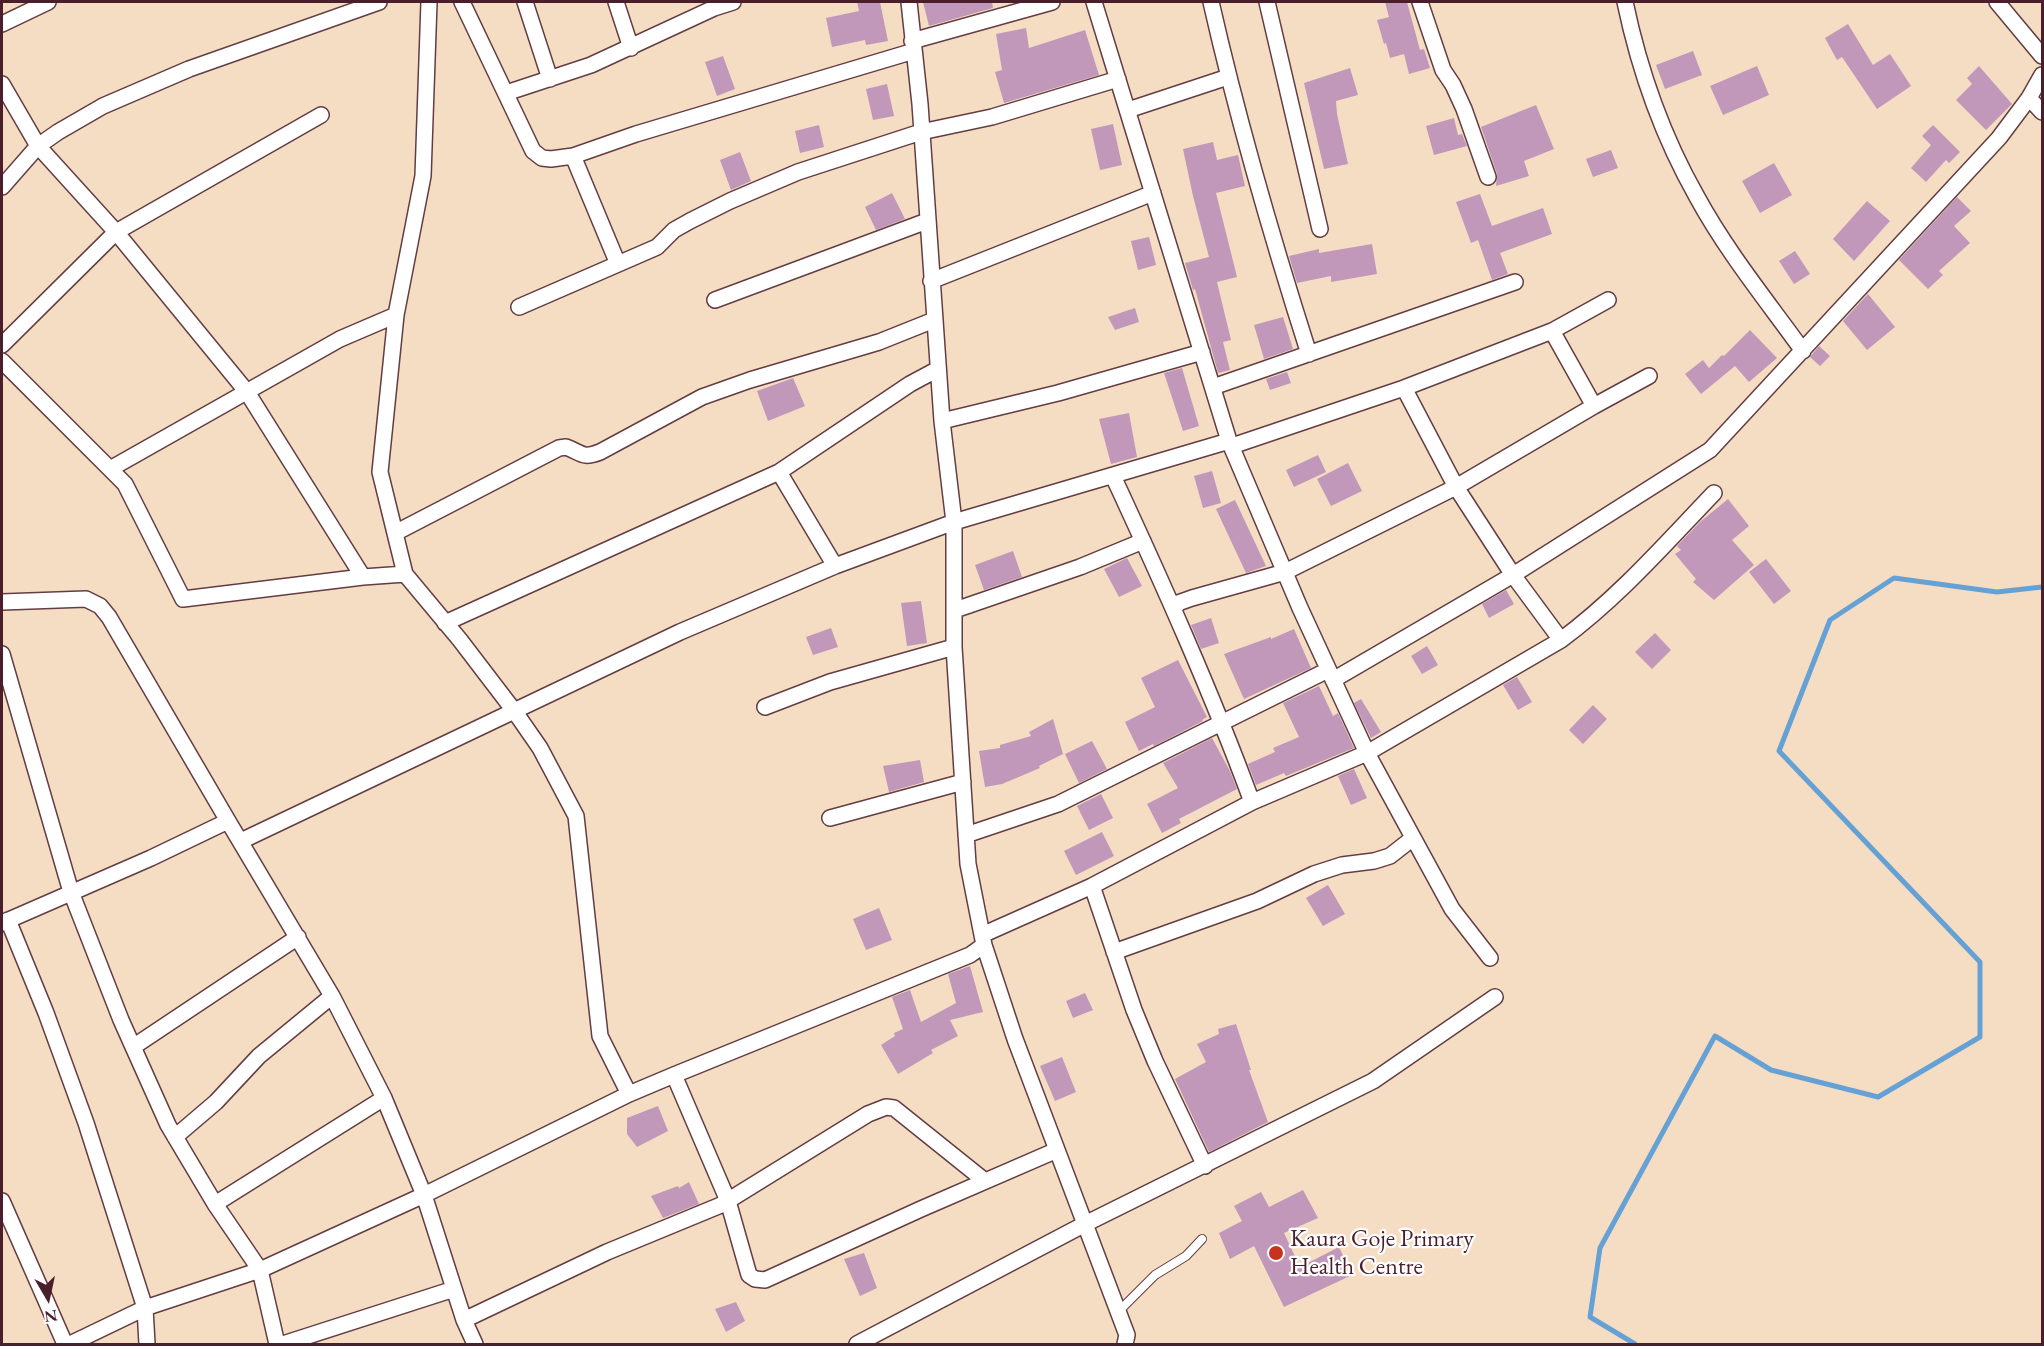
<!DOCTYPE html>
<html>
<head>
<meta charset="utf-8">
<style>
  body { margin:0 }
  #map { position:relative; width:2044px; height:1346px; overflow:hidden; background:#f4ddc3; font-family:"EB Garamond",serif }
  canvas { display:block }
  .frame { position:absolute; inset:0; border:3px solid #4a1f2b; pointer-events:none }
  .north { position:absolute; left:18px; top:1268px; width:60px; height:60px; -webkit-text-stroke:4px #fff; paint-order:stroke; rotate:171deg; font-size:16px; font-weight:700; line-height:24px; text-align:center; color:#4a1f2b }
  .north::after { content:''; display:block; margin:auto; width:21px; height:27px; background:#4a1f2b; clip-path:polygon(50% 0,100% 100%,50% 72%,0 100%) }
</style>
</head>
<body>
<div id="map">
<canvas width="2044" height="1346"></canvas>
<div class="frame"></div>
<div class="north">N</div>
</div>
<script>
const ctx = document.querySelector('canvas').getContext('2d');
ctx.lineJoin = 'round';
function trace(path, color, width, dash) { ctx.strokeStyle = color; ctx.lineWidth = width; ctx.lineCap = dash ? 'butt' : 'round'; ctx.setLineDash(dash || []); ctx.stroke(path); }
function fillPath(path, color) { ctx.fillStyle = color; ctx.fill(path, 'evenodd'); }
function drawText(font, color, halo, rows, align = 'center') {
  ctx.font = font + ' "EB Garamond",serif'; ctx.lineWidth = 4.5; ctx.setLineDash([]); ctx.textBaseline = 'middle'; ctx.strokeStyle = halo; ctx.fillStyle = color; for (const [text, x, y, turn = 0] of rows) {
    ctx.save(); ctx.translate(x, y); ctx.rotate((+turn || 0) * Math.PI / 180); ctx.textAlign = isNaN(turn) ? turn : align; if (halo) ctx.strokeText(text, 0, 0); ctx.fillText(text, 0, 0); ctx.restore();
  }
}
trace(new Path2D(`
  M1635,1344L1590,1317L1600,1248L1715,1036L1771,1070L1878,1097L1980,1037V962L1779,751L1830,620L1894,578L1997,592L2042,587`), '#65a1d5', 5);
fillPath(new Path2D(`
  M857,2H880L888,41L866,45L865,40L832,47L826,18L859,11Z
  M923,2H992L993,8L929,26Z
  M1385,2H1407L1420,50L1424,49L1430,68L1409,74L1404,54L1390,58L1386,43L1384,44L1377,20L1389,17Z
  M1848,24L1873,65L1890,54L1911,86L1877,109L1842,57L1837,60L1825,38Z
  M1026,28L1029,48L1085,30L1099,75L1004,103L995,72L1002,70L996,34Z
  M1693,51L1702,75L1665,89L1656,65Z
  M723,56L735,89L717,96L705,62Z
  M1757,66L1769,95L1723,115L1710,86Z
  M1979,66L2012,104L1986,130L1956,100L1972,84L1967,78Z
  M1350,68L1358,95L1336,101L1337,114L1348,164L1324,169L1304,83Z
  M887,84L894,116L873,120L866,89Z
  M1536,105L1554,149L1524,161L1529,176L1496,186L1497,174L1481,127Z
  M1454,118L1458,135L1462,134L1467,146L1434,155L1426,126Z
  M1113,124L1122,165L1100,170L1091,129Z
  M819,125L824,147L800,153L795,131Z
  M1933,125L1960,152L1949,163L1946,160L1926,182L1911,168L1931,145L1922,136Z
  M1213,142L1217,160L1238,155L1245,186L1216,193L1237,277L1217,282L1231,340L1223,342L1230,370L1218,373L1195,289L1193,290L1185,263L1209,257L1193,196L1183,149Z
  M1611,150L1618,168L1593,177L1586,159Z
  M740,152L751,181L731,190L720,160Z
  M1774,163L1792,195L1760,213L1742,181Z
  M892,193L905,219L876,230L865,207Z
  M1480,194L1492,226L1543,208L1552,234L1500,253L1508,274L1492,280L1478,240L1471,243L1456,202Z
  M1957,197L1971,211L1954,226L1970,243L1939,271L1943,275L1928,289L1899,260Z
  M1867,201L1890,221L1854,261L1833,239Z
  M1149,237L1156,265L1138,270L1131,241Z
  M1372,244L1377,274L1331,282V276L1297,283L1289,256L1319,249V253Z
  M1795,251L1810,274L1794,284L1779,261Z
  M1868,294L1895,327L1867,350L1843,321Z
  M1135,308L1139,322L1115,330L1108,317Z
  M1283,317L1293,349L1264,359L1254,325Z
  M1750,330L1777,358L1749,382L1735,366L1701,394L1685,374L1703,360L1709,368L1722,355L1724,356Z
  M1819,346L1830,356L1820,366L1810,357Z
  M1182,368L1199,426L1183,431L1164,373Z
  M1287,372L1291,383L1270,390L1266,379Z
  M793,378L805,406L768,421L757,391Z
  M1129,413L1137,457L1111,464L1099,419Z
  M1318,455L1326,472L1294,487L1286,470Z
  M1348,463L1362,491L1331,506L1317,479Z
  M1212,471L1221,503L1203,508L1194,476Z
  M1728,499L1749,526L1732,540L1754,565L1714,600L1693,582L1696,579L1675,554L1681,550L1677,546L1700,522Z
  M1235,500L1266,566L1246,573L1216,509Z
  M1013,551L1022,577L984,590L975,565Z
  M1127,558L1142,586L1119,597L1104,569Z
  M1766,559L1791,591L1774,604L1749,572Z
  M1506,590L1514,604L1489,618L1482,604Z
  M921,601L927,643L907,646L901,603Z
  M1211,618L1219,643L1201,649L1191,625Z
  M831,628L838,647L813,655L806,637Z
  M1294,629L1311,668L1244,699L1224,654L1271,637V639Z
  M1655,633L1671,650L1652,669L1635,652Z
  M1427,646L1438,665L1422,674L1411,656Z
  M1178,660L1207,717L1202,720L1203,721L1154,746L1153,744L1139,751L1125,722L1155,707L1141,678Z
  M1517,677L1532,702L1518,710L1503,685Z
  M1319,686L1333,716L1338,713L1354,748L1286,776L1284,773L1256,785L1248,764L1275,752L1273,748L1299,737L1283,703Z
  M1361,699L1381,732L1371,738L1354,703Z
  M1593,705L1607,719L1583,744L1569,730Z
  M1053,719L1063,754L1039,766L1040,768L1002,784L985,787L979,751L1000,748V745L1031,736L1029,732Z
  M1212,738L1230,771L1237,789L1179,819L1181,823L1162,833L1147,804L1178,788L1163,763Z
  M1092,741L1107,769L1079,783L1065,754Z
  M920,760L924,782L889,792L883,766Z
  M1354,769L1367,798L1351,805L1338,776Z
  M1101,794L1113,818L1089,830L1077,806Z
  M1102,832L1114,856L1076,875L1064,851Z
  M1328,885L1345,914L1323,926L1306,898Z
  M879,908L892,940L866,950L853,919Z
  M970,966L983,1012L950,1020L958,1036L931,1050L933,1053L898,1074L881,1045L895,1036L894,1033L903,1029L892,997L910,990L921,1022L956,1003L948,974Z
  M1085,993L1093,1010L1073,1018L1066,1001Z
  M1236,1024L1251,1070H1249L1268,1122L1209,1152L1175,1079L1206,1062L1197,1044L1219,1034L1218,1029Z
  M1062,1057L1076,1092L1055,1101L1040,1066Z
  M658,1106L668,1131L637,1147L627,1134V1118Z
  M689,1182L699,1204L663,1218L651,1196L678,1186L679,1188Z
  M1303,1190L1318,1218L1284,1233L1300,1267L1339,1247L1352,1275L1284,1307L1254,1246L1230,1259L1219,1233L1242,1221L1234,1206L1261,1192L1269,1207Z
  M864,1253L877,1288L860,1296L844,1259Z
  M736,1302L745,1321L726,1332L715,1309Z`), '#c198ba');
const lane = new Path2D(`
  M1118,1312L1155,1275L1186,1256L1202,1239`);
const street = new Path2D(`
  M429,2L423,176L396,315L380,472L405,574L460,640L515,712L540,748L576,816L600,1036L629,1094
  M462,2L533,151L542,158L551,159L573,156L636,134L914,51
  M525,2L550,79
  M616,2L631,48
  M1094,2L1229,441L1300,608L1367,753L1452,909L1490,958
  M1211,2C1238,121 1272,238 1309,354
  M1267,2L1320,229
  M1420,2L1443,70L1453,85L1464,109L1488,177
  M1625,2C1639,69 1663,137 1697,197C1727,252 1767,301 1803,351
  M1997,2L2042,56
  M2,24L48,2
  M912,41L1052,2
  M2,84L38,146L116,232L247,392L363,577
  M506,93L591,65L714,8L733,2
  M2029,98L2042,112
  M1128,110L1228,77
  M573,156L618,264
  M2,187L38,146L58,132L103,106L189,69L379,2
  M931,281L1153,193
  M715,300L927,221
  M519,307L657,247L674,230L690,221L730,201L798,172L921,132L992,117L1118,79
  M1552,331L1594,406
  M2,345L116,232L321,115
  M2,361L125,484L183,599L363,577L405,574
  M1213,387L1515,282
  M1404,388L1456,487L1513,575L1561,640
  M942,421L1058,393L1202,352
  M1232,446L1404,388L1552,331L1608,300
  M110,469L340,339L396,315
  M779,472L835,566
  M1113,476C1163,584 1211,691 1252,802
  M395,533L559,448L566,447C582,453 582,459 600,452L702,397L750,380L879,342L934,320
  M2,602L86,599L100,606L109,617L228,821L332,996L384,1098L424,1195L464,1320L475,1344
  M1174,609L1178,603L1192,598L1285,572L1456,487L1594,406L1649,376
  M955,610L1080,567L1143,541
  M445,623L779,472L910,384L938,369
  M2,654L71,892L121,1020L168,1125L215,1204L260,1270L277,1344
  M1333,680L1513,575L1710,450L1999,138L2029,98L2042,75
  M765,707L830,682L954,647
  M830,818L963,782
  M966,835L1058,804L1328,670
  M241,841L680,632L835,566L954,522L1229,441
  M1092,886L1134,1010L1155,1061L1205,1166
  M8,920L46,1013L86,1123L145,1308L147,1344
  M2,923L151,858L228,821
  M982,935L1092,886L1252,802L1367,753L1561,640C1619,597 1664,545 1714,493
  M984,945L1015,1039L1127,1335L1125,1344
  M1114,952L1257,901L1314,874L1342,865L1374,861L1390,856L1413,838
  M133,1047L298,937
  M674,1075L728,1201L749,1275L755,1279L765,1280L921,1209L1057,1150
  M175,1137L216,1102L259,1056L332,996
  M2,1201L65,1344
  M215,1204L384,1098
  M464,1320L607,1252L721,1205L868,1114L886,1107L894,1108L985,1181
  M70,1344L145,1308L260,1270L424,1195L629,1094L674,1075L970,955L984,945L968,864L954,647V522L942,421L920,104L909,2
  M283,1344L454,1289
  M857,1344L1085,1224L1373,1081L1495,997`);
trace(lane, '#643c42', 10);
trace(street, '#643c42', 18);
trace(lane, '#fff', 8);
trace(street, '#fff', 15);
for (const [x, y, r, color] of [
  [1276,1253,8,"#c8321e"]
]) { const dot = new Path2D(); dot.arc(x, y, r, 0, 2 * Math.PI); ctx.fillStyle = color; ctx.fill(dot); trace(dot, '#fff', 2); }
drawText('24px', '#4a1f2b', '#fff', [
  ["Kaura Goje Primary",1290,1239],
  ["Health Centre",1290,1267]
], 'left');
</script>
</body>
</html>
